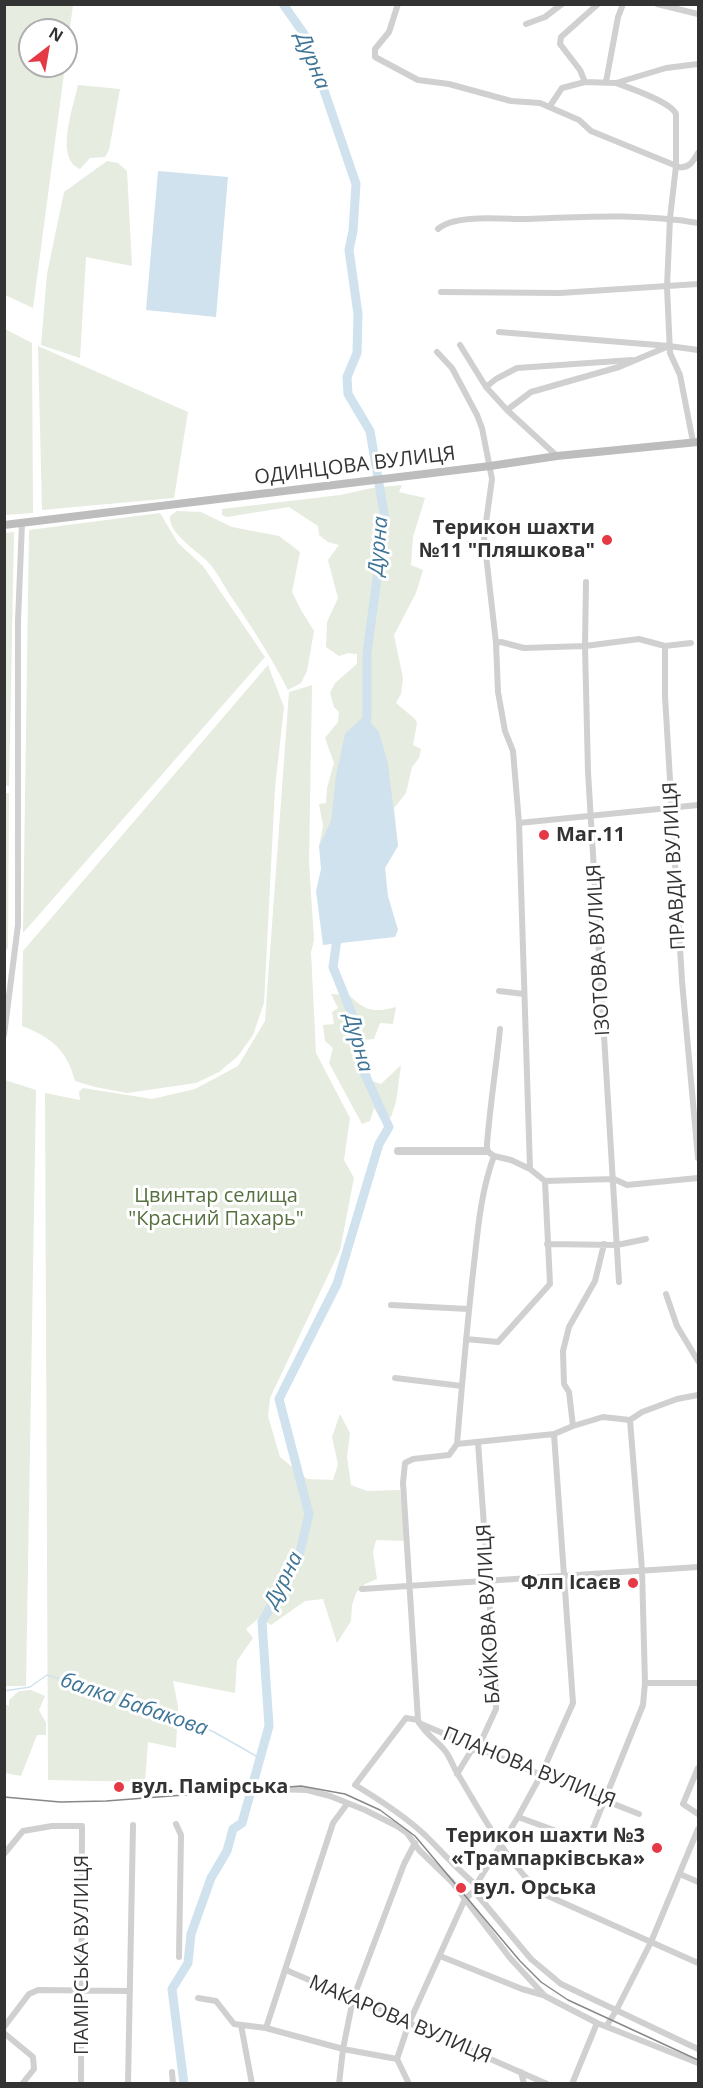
<!DOCTYPE html>
<html>
<head>
<meta charset="utf-8">
<style>
  body { margin:0 }
  #map { position:relative; width:703px; height:2088px; overflow:hidden; background:#fff; font-family:"Open Sans",sans-serif }
  canvas { display:block }
  .frame { position:absolute; inset:0; border:6px solid #333; pointer-events:none }
  .north { position:absolute; left:18px; top:18px; width:60px; height:60px; box-sizing:border-box; background:#fff; border:2px solid #adadad; border-radius:50%; rotate:31deg; font-size:16px; font-weight:700; line-height:24px; text-align:center; color:#333 }
  .north::after { content:''; display:block; margin:auto; width:21px; height:27px; background:#e63946; clip-path:polygon(50% 0,100% 100%,50% 72%,0 100%) }
</style>
</head>
<body>
<div id="map">
<canvas width="703" height="2088"></canvas>
<div class="frame"></div>
<div class="north">N</div>
</div>
<script>
const ctx = document.querySelector('canvas').getContext('2d');
ctx.lineJoin = 'round';
function fillPath(path, color) { ctx.fillStyle = color; ctx.fill(path, 'evenodd'); }
function trace(path, color, width, dash) { ctx.strokeStyle = color; ctx.lineWidth = width; ctx.lineCap = dash ? 'butt' : 'round'; ctx.setLineDash(dash || []); ctx.stroke(path); }
function drawText(font, color, halo, rows, align = 'center') {
  ctx.font = font + ' "Open Sans",sans-serif'; ctx.lineWidth = 6; ctx.setLineDash([]); ctx.textBaseline = 'middle'; ctx.strokeStyle = halo; ctx.fillStyle = color; for (const [text, x, y, turn = 0] of rows) {
    ctx.save(); ctx.translate(x, y); ctx.rotate((+turn || 0) * Math.PI / 180); ctx.textAlign = isNaN(turn) ? turn : align; if (halo) ctx.strokeText(text, 0, 0); ctx.fillText(text, 0, 0); ctx.restore();
  }
}
fillPath(new Path2D(`
  M5,4L73,5L66,57V30H30V66H65L33,308L5,295Z
  M78,85L120,89L109,150L105,157L90,158L80,169C77,167 74,166 72,163C59,146 74,104 78,85Z
  M107,161L118,163L127,171L132,266L86,257L80,358L41,345L47,274L64,192Z
  M5,329L32,343L33,513L5,515Z
  M38,346L188,412L174,498L42,510Z
  M402,485L399,492L425,498L413,537L411,565L423,570L416,593L394,635L403,678L401,694L396,703L415,719L417,723L413,745L421,749L419,758L412,767L406,793L394,808L398,846L332,821L319,846L323,826L319,804L326,803L327,788L334,763L325,738L338,722L339,712L334,707L330,693L335,683L357,664V654L348,653L339,656L326,647L327,622L338,598L328,560L339,545L328,542L319,535L318,526L289,507L227,517L222,515V509L340,495L372,488Z
  M177,511L201,512L232,527L279,536L300,552L292,592L301,610L314,631L307,671L301,683L288,690C271,656 251,626 230,595C223,584 216,570 207,561C196,550 168,533 170,516Z
  M160,513L178,543L203,566L265,657L23,933L29,530Z
  M14,532L9,786L4,785V533Z
  M268,665L284,707L275,788L264,1003L253,1035L238,1056L219,1072L196,1083L127,1093L95,1087L75,1081C67,1050 51,1037 22,1026L23,951Z
  M312,685L309,863L314,940L311,952L316,1053L350,1118L344,1160L354,1178L340,1250L270,1398L268,1416L280,1457L307,1479L333,1480L338,1464L332,1437L340,1414L350,1433L347,1457L351,1485L367,1491L400,1490L405,1541L376,1540L373,1552L377,1579L365,1584L356,1593L352,1605L351,1621L337,1643L323,1599L305,1601L271,1625L259,1618L246,1629L253,1638L237,1661L235,1693L173,1681L178,1706L176,1748L148,1742L145,1782L48,1780L45,1093L80,1100L79,1092L83,1088L152,1099L195,1089L238,1066L265,1021L289,692Z
  M5,793H9L8,948L5,952Z
  M331,994L349,995C365,1011 374,1013 396,1007L393,1024L380,1023L374,1039L363,1040L372,1081L381,1084L401,1065L396,1102L391,1117L381,1120L374,1108L370,1121L362,1124L329,1063L333,1048L325,1041L323,1025L334,1024L332,1012L338,1008Z
  M5,1080L36,1090L26,1686H4Z
  M31,1690L45,1696L39,1710L46,1723V1735H37L21,1776L5,1773V1704L9,1706V1700L19,1691Z`), '#e6ecdf');
fillPath(new Path2D(`
  M158,171L228,177L216,317L146,310Z
  M364,716L379,732L388,764L398,846L385,868L388,896L398,930L395,937L323,945L316,891L321,869L319,846L331,821L336,776L345,734Z`), '#cfe2ee');
trace(new Path2D(`
  M4,1691L30,1687L47,1675L163,1711L214,1732L256,1756L260,1762`), '#cfe2ee', 1.5);
trace(new Path2D(`
  M283,4L304,34L312,55L356,184L353,231L349,250L358,314L357,353L347,377L348,394L370,431L385,519L367,653V717L365,731
  M184,2084L172,1989L188,1963L191,1934L211,1878L227,1851L233,1829L242,1823L269,1726L262,1622L299,1556L309,1514L279,1399L337,1284L379,1144L389,1127L362,1068L354,1019L333,967L338,932`), '#cfe2ee', 9);
trace(new Path2D(`
  M398,4L389,32L375,49V57L418,80L449,84L511,101L540,103L579,120L591,131L679,167C689,169 694,160 698,153
  M657,4L698,14
  M526,24L545,17L562,4
  M585,82L580,70L560,44L561,37L598,4
  M606,82L618,17L623,4
  M616,83C630,88 671,102 676,114V166L670,218L667,287L670,353L680,375L693,442
  M550,106L562,88L585,82L616,83L666,68L698,64
  M438,229C454,214 502,219 523,219C583,217 639,213 698,223
  M441,292L560,293L698,284
  M499,332L669,346L698,350
  M460,345L486,387L507,410L557,456
  M437,352L452,368L477,415L482,428L492,479L484,537L496,643L498,692L505,731L513,751L519,823L530,1169
  M486,387L496,379L517,368L632,360
  M507,410L531,392L619,367L669,346
  M586,582L585,646L588,772L619,1282
  M496,643L501,642L524,648L585,646L639,639L665,646L691,643
  M665,646V696L682,981L698,1158
  M519,823L698,805
  M499,991L524,994
  M4,1035L18,925V621L22,523
  M494,1156L511,1160L530,1169L545,1181L614,1179L627,1185L698,1178
  M547,1244L617,1245L646,1239
  M666,1294L677,1326L698,1361
  M391,1305L468,1309
  M466,1339L498,1342L550,1284L545,1181
  M395,1378L462,1386
  M573,1426L569,1392L564,1384L563,1351L569,1327L595,1281L604,1244
  M457,1444C462,1384 467,1324 474,1264C478,1228 481,1191 494,1156L487,1151V1144C490,1106 496,1068 500,1029
  M362,1589L698,1567
  M645,1683H698
  M418,1720C424,1734 437,1740 446,1752C451,1759 454,1769 459,1776C479,1809 516,1879 548,1896L698,1963
  M419,1723L541,1775L639,1814
  M698,1768L683,1804L698,1814
  M457,1774L471,1751L478,1748L496,1709V1694L478,1442
  M273,1789L307,1790L330,1796L365,1810L397,1826L407,1833L419,1850L452,1882L510,1958L545,1996L597,2023L698,2063
  M518,1817L584,1841L590,1836L643,1705L645,1683L642,1570L630,1420
  M176,1824L181,1835L179,1957
  M4,1854L23,1831L52,1826H82L81,2084
  M680,1874L698,1882
  M476,1885C458,1870 443,1853 426,1836C405,1816 380,1800 355,1785L406,1718L418,1720L403,1483L405,1463L413,1459L449,1455L457,1444L554,1434L573,1426L603,1417L630,1420L642,1412L677,1399L698,1395
  M474,1891L531,1959L561,1984L698,2049
  M440,1956L522,1989L543,1995
  M286,1970L353,1999L406,2018L409,2023L547,2084
  M198,1998L216,2001L234,2024L266,2028L343,2049L397,2059
  M241,2025L252,2084
  M607,2025L616,2011L651,1942L698,1829
  M4,2027L29,1994L38,1990L129,1991
  M266,2028L333,1823L347,1804
  M4,2033L33,2057L34,2069L22,2084
  M172,2072L173,2084
  M521,2072L524,2084
  M128,2084L133,1825
  M339,2084L343,2049L353,1999L404,1864L415,1843
  M409,2084L397,2059L409,2023L465,1899L474,1891L476,1885L518,1817L541,1775L573,1703L554,1434
  M572,2084L597,2023`), '#d0d0d0', 6);
trace(new Path2D(`
  M398,1151H487`), '#d0d0d0', 8);
trace(new Path2D(`
  M4,525L490,466L557,456L698,442`), '#bdbdbd', 8);
trace(new Path2D(`
  M4,1797L60,1802L106,1801L301,1786L345,1794L380,1810L415,1836L520,1961L541,1982L568,2000L698,2060`), '#888', 1.5);
for (const [x, y, r, color] of [
  [607,540,6,"#e63946"],
  [544,835,6,"#e63946"],
  [633,1583,6,"#e63946"],
  [119,1787,6,"#e63946"],
  [657,1848,6,"#e63946"],
  [461,1888,6,"#e63946"]
]) { const dot = new Path2D(); dot.arc(x, y, r, 0, 2 * Math.PI); ctx.fillStyle = color; ctx.fill(dot); trace(dot, '#fff', 2); }
drawText('20px', '#333', '#fff', [
  ["ОДИНЦОВА ВУЛИЦЯ",355,466,-7],
  ["ПРАВДИ ВУЛИЦЯ",675,866,-93],
  ["ІЗОТОВА ВУЛИЦЯ",599,950,-93],
  ["БАЙКОВА ВУЛИЦЯ",489,1614,-93],
  ["ПЛАНОВА ВУЛИЦЯ",529,1768,22],
  ["ПАМІРСЬКА ВУЛИЦЯ",82,1955,-90],
  ["МАКАРОВА ВУЛИЦЯ",400,2020,23]
]);
drawText('bold 20px', '#333', '#fff', [
  ["Терикон шахти",595,528],
  ["№11 \"Пляшкова\"",595,551],
  ["Маг.11",556,835,"left"],
  ["Флп Ісаєв",621,1583],
  ["вул. Памірська",131,1787,"left"],
  ["Терикон шахти №3",645,1836],
  ["«Трампарківська»",645,1859],
  ["вул. Орська",473,1888,"left"]
], 'right');
drawText('20px', '#56703f', '#fff', [
  ["Цвинтар селища",216,1196],
  ["\"Красний Пахарь\"",216,1219]
]);
drawText('italic 21px', '#3f7597', '#fff', [
  ["Дурна",312,61,68],
  ["Дурна",379,546,-85],
  ["Дурна",358,1043,75],
  ["Дурна",284,1580,-63],
  ["балка Бабакова",134,1705,19]
]);
</script>
</body>
</html>
